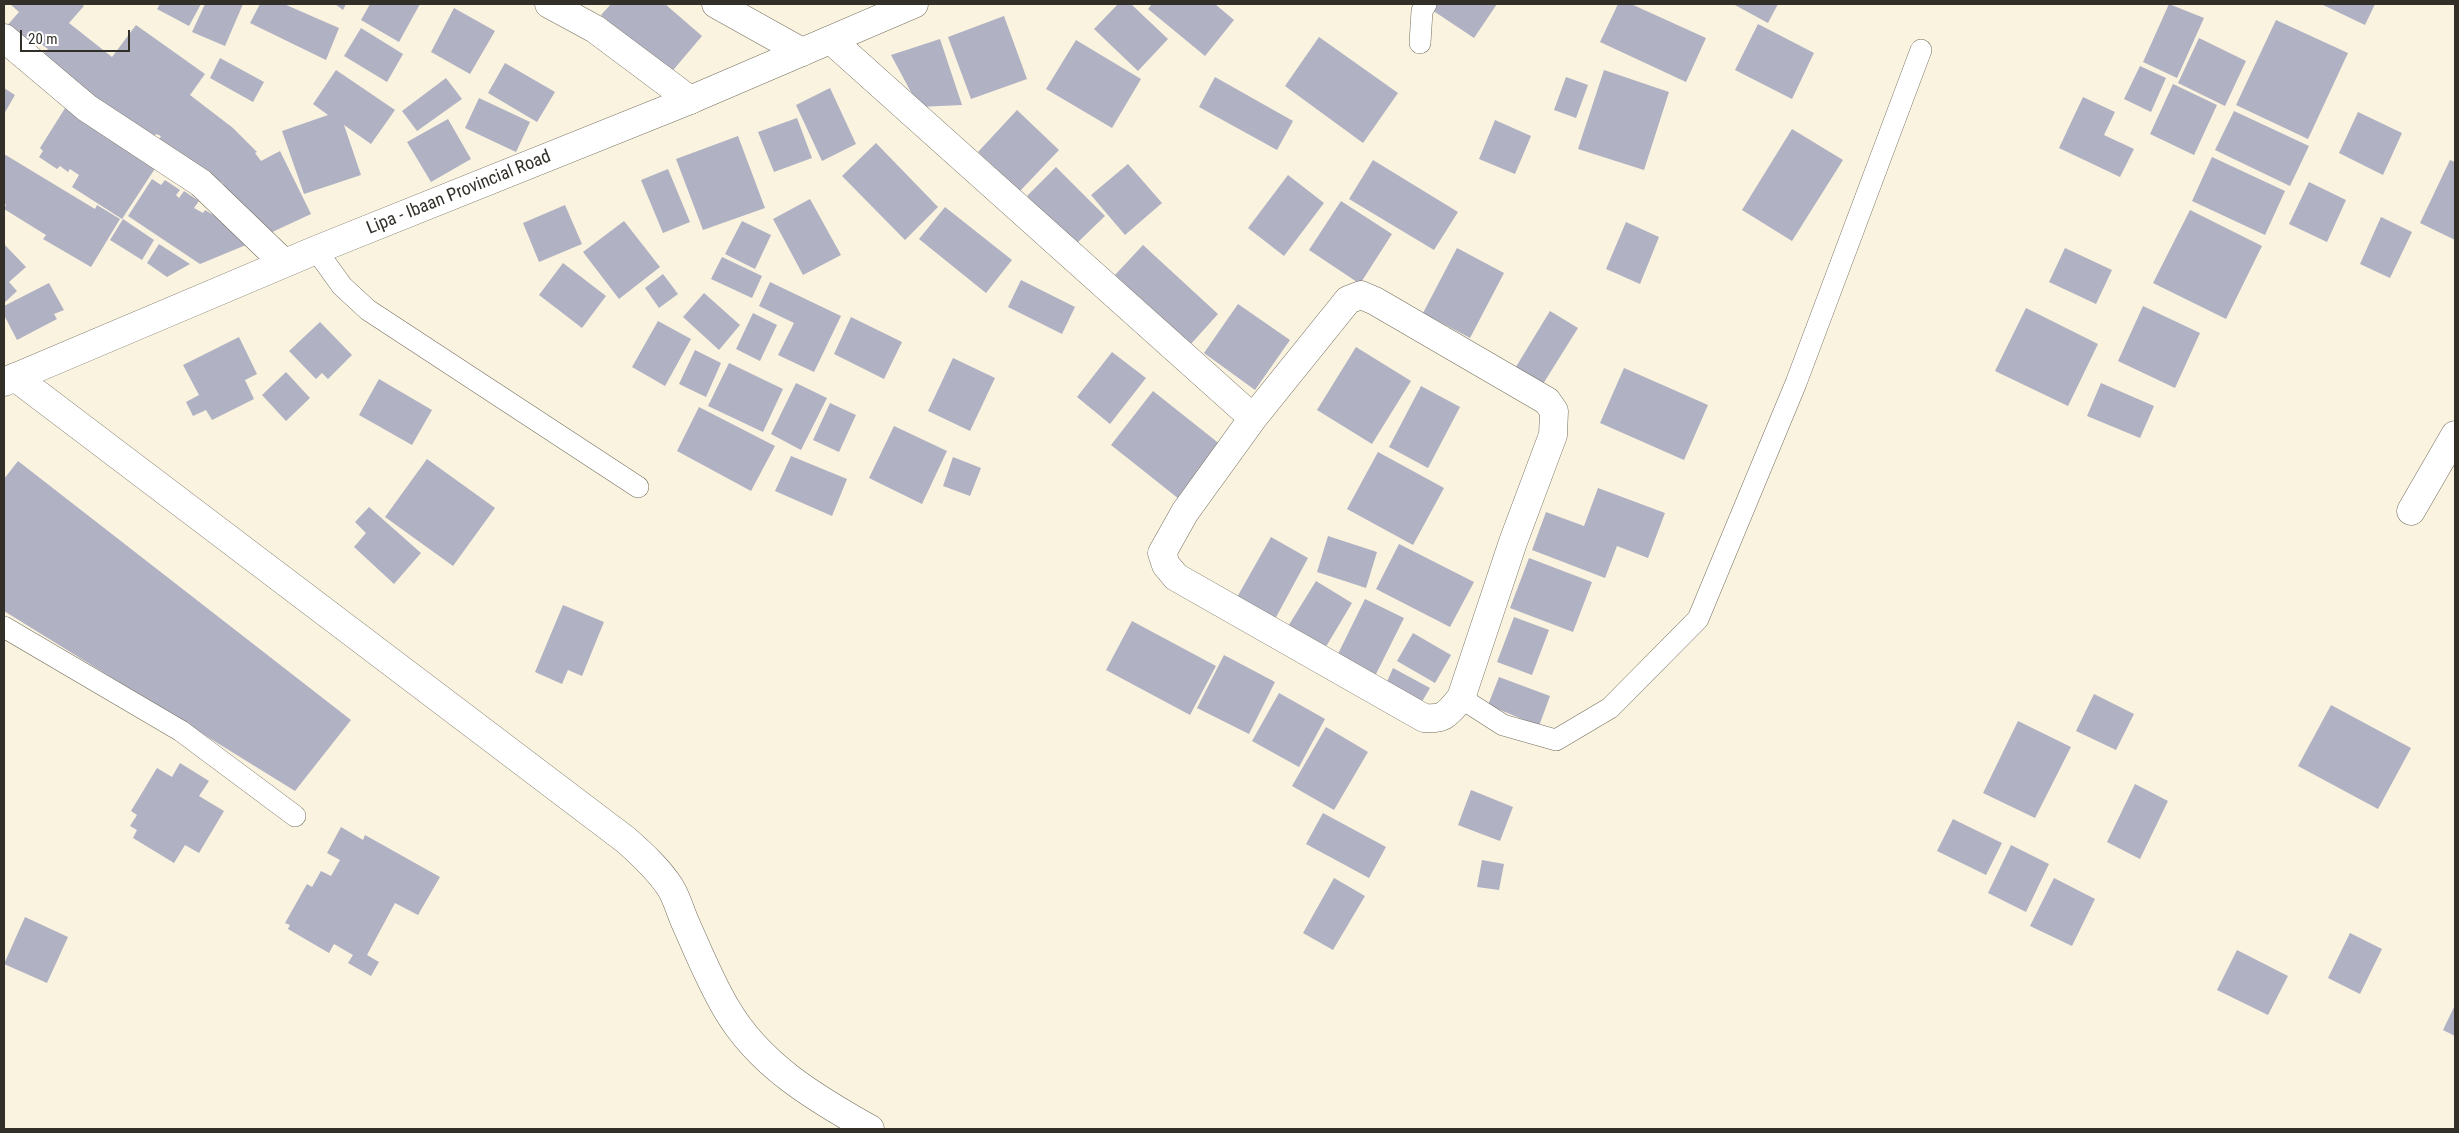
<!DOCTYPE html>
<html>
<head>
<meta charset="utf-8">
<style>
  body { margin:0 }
  #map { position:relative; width:2459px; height:1133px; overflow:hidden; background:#faf3e0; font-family:"Roboto Condensed",sans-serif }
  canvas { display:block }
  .frame { position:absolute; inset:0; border:5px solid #312f28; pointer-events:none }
  .scale { position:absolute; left:20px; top:30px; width:110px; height:22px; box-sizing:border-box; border:2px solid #312f28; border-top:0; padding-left:6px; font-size:15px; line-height:18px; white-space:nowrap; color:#312f28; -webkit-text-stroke:4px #fff; paint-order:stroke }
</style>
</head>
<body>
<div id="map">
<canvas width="2459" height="1133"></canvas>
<div class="frame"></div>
<div class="scale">20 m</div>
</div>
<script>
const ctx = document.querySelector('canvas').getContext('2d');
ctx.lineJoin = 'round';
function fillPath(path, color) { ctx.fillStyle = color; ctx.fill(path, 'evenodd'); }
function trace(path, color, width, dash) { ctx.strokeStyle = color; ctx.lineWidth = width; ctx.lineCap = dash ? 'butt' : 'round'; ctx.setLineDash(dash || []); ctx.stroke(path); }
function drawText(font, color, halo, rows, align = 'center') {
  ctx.font = font + ' "Roboto Condensed",sans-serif'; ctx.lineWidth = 4.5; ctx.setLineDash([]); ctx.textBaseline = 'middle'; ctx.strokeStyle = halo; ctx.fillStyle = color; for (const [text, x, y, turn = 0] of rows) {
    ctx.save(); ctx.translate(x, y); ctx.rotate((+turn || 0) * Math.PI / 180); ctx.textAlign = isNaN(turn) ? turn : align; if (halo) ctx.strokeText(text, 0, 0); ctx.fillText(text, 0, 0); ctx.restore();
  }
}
fillPath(new Path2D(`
  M10,4H81L84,6L69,23L112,57L136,25L205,74L190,95L233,128L257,152L255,153L261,161L280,151L311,214L268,234L236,210L222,182L217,187L158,141L161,136L156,134L150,143L41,57L48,49L37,41L30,49L5,28L19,12Z
  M160,4H201L189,26L157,9Z
  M205,4H243L225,46L192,32Z
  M260,4H284L339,28L326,60L250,23Z
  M335,4H346L343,10Z
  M370,4H420L399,42L361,20Z
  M611,4H665L702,36L669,75L601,15Z
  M1118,4H1131L1168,39L1138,71L1094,29Z
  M1152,4H1215L1234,20L1205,56L1148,9Z
  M1423,4H1497L1474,38Z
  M1618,4H1631L1706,38L1686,82L1600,42Z
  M1733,4H1778L1768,23Z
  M2169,4L2204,18L2177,78L2143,62Z
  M2321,4H2375L2365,25Z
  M454,8L495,31L470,74L431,52Z
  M1004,16L1027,79L971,99L948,37Z
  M2276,20L2348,53L2308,139L2236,105Z
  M1758,24L1814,53L1792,99L1735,70Z
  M361,28L403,54L387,82L344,56Z
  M1319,37L1398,93L1363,143L1285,86Z
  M2199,38L2246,61L2225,106L2178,83Z
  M940,39L962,105L919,107L891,55Z
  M1076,40L1141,79L1112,128L1046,89Z
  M220,58L264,82L253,102L210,78Z
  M505,63L555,92L537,122L488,93Z
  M2140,66L2166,78L2151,112L2124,99Z
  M336,70L395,110L371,144L344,125L361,175L304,194L282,131L328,115L313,104Z
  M1604,70L1669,92L1644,170L1578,149Z
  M1215,77L1293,121L1277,150L1199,107Z
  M1566,77L1588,85L1576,118L1554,110Z
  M446,78L462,99L417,131L402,111Z
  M2173,84L2217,105L2194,155L2150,134Z
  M4,88L15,95L4,114Z
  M830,88L856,144L822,161L796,105Z
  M2083,97L2115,112L2104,135L2134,149L2120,177L2059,148Z
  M479,98L530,122L516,152L465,128Z
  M67,105L158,164L122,219L72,187L79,175L70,169L68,172L60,166L57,169L39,157L43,151L40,148Z
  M1017,110L1059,150L1020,191L978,152Z
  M2234,111L2309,146L2290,186L2215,150Z
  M2358,112L2402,133L2383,175L2339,153Z
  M797,118L812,158L774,172L758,132Z
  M448,119L471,159L431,182L407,142Z
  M1495,120L1531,136L1515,174L1479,159Z
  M1792,129L1843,160L1792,241L1742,210Z
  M738,136L765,208L703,230L676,159Z
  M876,143L938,207L905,240L842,176Z
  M4,154L95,209L97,205L120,219L91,267L43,239L46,235L4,209L6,205L4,203Z
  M2212,157L2285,191L2265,235L2192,201Z
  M1373,160L1458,212L1434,250L1349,199Z
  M2450,160L2455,162V240L2420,223Z
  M1128,164L1162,203L1125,235L1091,195Z
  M1056,167L1105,216L1076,244L1027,196Z
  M668,169L690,222L663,233L641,180Z
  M1288,175L1324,203L1284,256L1248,228Z
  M152,179L161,185L165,180L180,190L176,195L179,198L184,191L199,201L194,208L203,213L205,210L218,218L219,215L246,245L200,264L128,216Z
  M2309,182L2346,200L2327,242L2289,224Z
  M810,199L841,255L803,275L773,219Z
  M1341,201L1392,234L1360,284L1309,250Z
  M565,205L582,244L539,262L523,223Z
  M945,207L1012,260L986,293L919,239Z
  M2190,210L2262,246L2226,319L2153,283Z
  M2381,217L2412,232L2390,278L2360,264Z
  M123,219L154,240L142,260L110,240Z
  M624,221L660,267L619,299L583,252Z
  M742,221L771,235L755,269L725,254Z
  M1626,222L1659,237L1640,284L1606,269Z
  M4,244L26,267L9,282L17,291L4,303Z
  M159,244L190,264L167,277L147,263Z
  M1143,245L1218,314L1190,345L1115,275Z
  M1457,248L1504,273L1470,338L1423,313Z
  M2065,248L2112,270L2096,304L2049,282Z
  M722,257L762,276L752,298L711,279Z
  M563,263L606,296L582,328L539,295Z
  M663,274L678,294L659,308L645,288Z
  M1021,280L1075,307L1062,334L1008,307Z
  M770,282L841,316L814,372L778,355L794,323L759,306Z
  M49,283L64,310L54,314L57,319L17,340L4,315V306Z
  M704,293L740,325L719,350L683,317Z
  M1238,304L1290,340L1255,390L1204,353Z
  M2143,306L2200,333L2175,388L2118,361Z
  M2026,308L2098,344L2068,406L1995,371Z
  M1550,311L1578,328L1538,392L1511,375Z
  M753,313L777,325L760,361L736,349Z
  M851,317L902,342L884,379L834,354Z
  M658,321L691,339L665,386L632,367Z
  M320,322L352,355L328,379L322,373L316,379L289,351Z
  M239,337L257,374L245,380L254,399L212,420L206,410L193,416L186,402L199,395L183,365Z
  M1356,347L1411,381L1372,444L1317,410Z
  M695,350L721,363L706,397L679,384Z
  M1112,352L1146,378L1110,424L1077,397Z
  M953,358L995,378L970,431L928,411Z
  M729,363L783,389L763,432L708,406Z
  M1624,368L1708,405L1684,460L1600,423Z
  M286,372L310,398L286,421L262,395Z
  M379,379L432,410L412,445L359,415Z
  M796,383L827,398L801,450L771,434Z
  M2101,383L2154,406L2140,438L2087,416Z
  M1421,386L1460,407L1428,468L1389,447Z
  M1153,391L1221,445L1179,499L1111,445Z
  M830,403L856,415L839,452L813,440Z
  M699,407L775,446L751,491L677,451Z
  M894,426L947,451L922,504L869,478Z
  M1378,452L1444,488L1413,545L1347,509Z
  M791,456L847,479L832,516L775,491Z
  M953,457L981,468L970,496L943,486Z
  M427,459L495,508L453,566L385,517Z
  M18,461L351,720L295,791L4,611V479Z
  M1598,488L1665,513L1648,558L1617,546L1605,578L1532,550L1546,512L1584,526Z
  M369,507L421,553L394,584L354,547L366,533L355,522Z
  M1328,536L1377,552L1366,588L1317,572Z
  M1271,537L1308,558L1274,621L1236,599Z
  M1399,544L1474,582L1450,627L1376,589Z
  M1529,558L1592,582L1573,632L1510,608Z
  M1316,581L1352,603L1324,650L1287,628Z
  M1365,599L1404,618L1373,680L1335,660Z
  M563,605L604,622L582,676L568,670L562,684L535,672Z
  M1514,617L1549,630L1532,675L1497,662Z
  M1132,621L1216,666L1190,715L1106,670Z
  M1413,633L1451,655L1435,683L1397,661Z
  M1224,655L1275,682L1249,734L1197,708Z
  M1393,668L1430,688L1420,705L1386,684Z
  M1499,677L1550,696L1539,726L1488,705Z
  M1279,693L1325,719L1299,767L1252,741Z
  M2094,694L2134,714L2116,750L2076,731Z
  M2331,705L2411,748L2378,809L2298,766Z
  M2018,721L2071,747L2035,818L1983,793Z
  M1326,727L1368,752L1334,810L1292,786Z
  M180,763L209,781L199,796L224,811L199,853L185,845L174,863L133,838L137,830L130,826L137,815L131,811L157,768L172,777Z
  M2135,784L2168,801L2140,859L2107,842Z
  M1471,790L1513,807L1500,841L1458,825Z
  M1323,813L1386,847L1369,878L1306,844Z
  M1953,819L2002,843L1986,875L1937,851Z
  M341,827L363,840L365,835L440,877L418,915L395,903L367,955L379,962L371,976L348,963L353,955L334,944L329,953L288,929L290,925L285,923L307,884L312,887L321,871L331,876L340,860L327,853Z
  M2011,845L2049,864L2026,912L1988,893Z
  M1482,860L1504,864L1499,890L1477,887Z
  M1334,878L1365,896L1333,950L1303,933Z
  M2054,878L2095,899L2072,946L2030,926Z
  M25,917L68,937L47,983L4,964Z
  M2350,933L2382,949L2360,994L2328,978Z
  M2237,950L2288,976L2268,1015L2217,990Z
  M2455,1005V1036L2443,1030Z`), '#b0b1c3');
const lane = new Path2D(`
  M1420,43L1422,11L1426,4
  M316,250L342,286L368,310L638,487
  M4,627L181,731L295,816
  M1461,698L1503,725L1556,740L1610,708L1698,619L1796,383L1921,50`);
const street = new Path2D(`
  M549,4L595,29L690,100
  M716,4L802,52
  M4,38L87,108L201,183L284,263
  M831,40L1253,418
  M1361,295L1375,301L1547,401L1554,411L1553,435L1513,542L1461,698C1448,713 1445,720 1424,718L1176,577L1166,565L1162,553L1185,512L1253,418L1348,300Z
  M15,377L626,840C643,855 658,869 670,887C677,898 680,911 685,922C698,951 710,981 726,1008C759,1065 815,1098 870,1129
  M2411,511L2455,435`);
const secondary = new Path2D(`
  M4,382L316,250L690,100L914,4`);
trace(lane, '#736d5d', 22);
trace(street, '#736d5d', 29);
trace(secondary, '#736d5d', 29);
trace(lane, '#fff', 21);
trace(street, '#fff', 28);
trace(secondary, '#fff', 28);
drawText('18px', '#312f28', '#fff', [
  ["Lipa - Ibaan Provincial Road",459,193,-22]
]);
</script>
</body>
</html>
